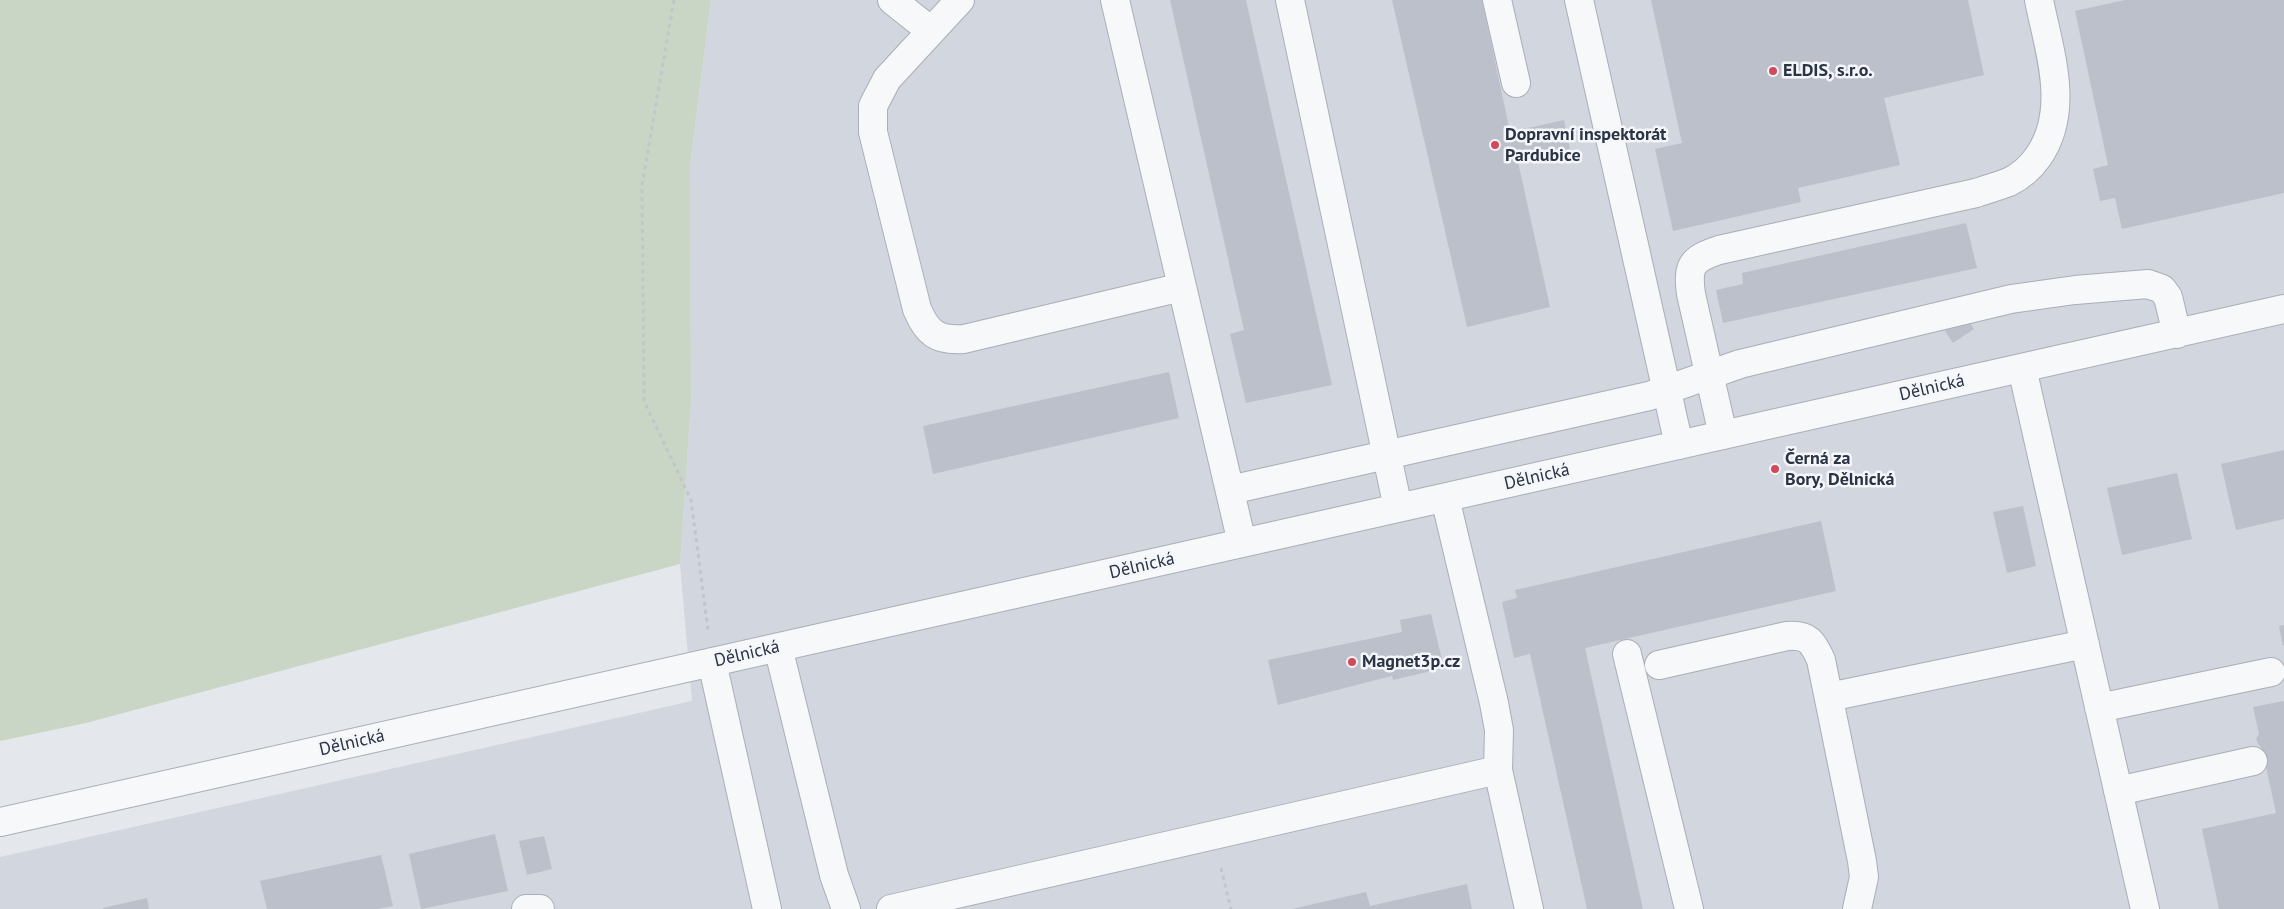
<!DOCTYPE html>
<html>
<head>
<meta charset="utf-8">
<style>
  body { margin:0 }
  canvas { display:block; background:#e4e7ec }
</style>
</head>
<body>
<canvas width="2284" height="909"></canvas>
<script>
const ctx = document.querySelector('canvas').getContext('2d');
ctx.lineJoin = 'round';
function fillPath(path, color) { ctx.fillStyle = color; ctx.fill(path, 'evenodd'); }
function trace(path, color, width, dash) { ctx.strokeStyle = color; ctx.lineWidth = width; ctx.lineCap = dash ? 'butt' : 'round'; ctx.setLineDash(dash || []); ctx.stroke(path); }
function drawText(font, color, halo, rows, align = 'center') {
  ctx.font = font + ' "PT Sans",sans-serif'; ctx.lineWidth = 5; ctx.setLineDash([]); ctx.textBaseline = 'middle'; ctx.strokeStyle = halo; ctx.fillStyle = color; for (const [text, x, y, turn = 0] of rows) {
    ctx.save(); ctx.translate(x, y); ctx.rotate((+turn || 0) * Math.PI / 180); ctx.textAlign = isNaN(turn) ? turn : align; if (halo) ctx.strokeText(text, 0, 0); ctx.fillText(text, 0, 0); ctx.restore();
  }
}
fillPath(new Path2D(`
  M711,0H2284V909H0V857L692,701L680,564L691,402L690,165Z`), '#d2d6de');
fillPath(new Path2D(`
  M0,0H711L690,165L691,402L680,564L86,723L0,741Z`), '#c9d6c5');
fillPath(new Path2D(`
  M1170,0H1246L1332,385L1246,403L1230,334L1244,330Z
  M1392,0H1482L1510,132L1564,120L1570,150L1518,162L1550,307L1467,327Z
  M1651,0H1968L1984,75L1884,98L1900,165L1798,188L1801,202L1673,231L1655,149L1682,143Z
  M2125,0H2284V193L2122,229L2115,198L2100,201L2093,169L2108,165L2075,11Z
  M1966,223L1977,268L1723,323L1716,290L1743,284L1742,273Z
  M1966,317L1974,329L1953,343L1945,331Z
  M1169,372L1179,418L933,474L923,426Z
  M2284,450V519L2236,530L2221,464Z
  M2177,473L2192,539L2122,555L2107,488Z
  M2023,506L2036,566L2007,573L1993,512Z
  M1821,521L1836,591L1585,648L1643,909H1587L1530,654L1514,658L1502,602L1517,598L1515,590Z
  M1431,614L1444,668L1393,680L1392,676L1278,705L1268,660L1402,632L1400,620Z
  M2284,625V645L2283,646L2279,626Z
  M2284,701V909H2219L2202,829L2276,813L2262,748L2258,744L2256,739L2259,734L2253,707Z
  M495,834L508,891L421,909L409,854Z
  M544,836L552,869L527,875L519,841Z
  M381,855L393,906L378,909H267L260,881Z
  M1467,884L1472,909H1292L1366,892L1370,906Z
  M147,898L149,909H103V908Z`), '#bbc0ca');
const minor = new Path2D(`
  M892,0L931,31
  M960,0L887,79L873,106V132L917,309C927,333 937,341 964,339L1182,287
  M1115,0L1242,543
  M1290,0L1398,508
  M1497,0L1516,83
  M1579,0L1679,445
  M2022,368L2145,909
  M1723,435L1691,294C1687,265 1692,259 1719,250L1976,193C1987,189 1999,186 2009,182C2021,176 2031,167 2038,157C2071,110 2049,51 2039,0
  M1230,490L1649,396L1740,364L2011,299L2075,290L2148,284L2162,289L2168,297L2177,334
  M1445,498L1494,703L1499,730L1498,770L1529,909
  M778,647L834,875L846,909
  M1627,654L1689,909
  M712,662L767,909
  M1659,665L1787,636C1808,634 1813,642 1821,660L1862,861L1864,877L1857,909
  M1829,697L2085,644
  M2099,708L2271,672
  M2118,791L2253,761
  M0,822L2284,309
  M526,909H540
  M891,909L1498,770`);
trace(minor, '#a9aeb7', 30);
trace(new Path2D(`
  M674,0L642,185L644,401L691,500L708,630
  M1221,868L1231,909`), '#c2c5cb', 3, [4, 4]);
trace(minor, '#f7f8fa', 28);
for (const [x, y, r, color] of [
  [1773,71,5,"#d1495b"],
  [1495,145,5,"#d1495b"],
  [1775,469,5,"#d1495b"],
  [1352,662,5,"#d1495b"]
]) { const dot = new Path2D(); dot.arc(x, y, r, 0, 2 * Math.PI); ctx.fillStyle = color; ctx.fill(dot); trace(dot, '#f4f6f9', 2); }
drawText('bold 18px', '#2b3445', '#f4f6f9', [
  ["ELDIS, s.r.o.",1783,71],
  ["Dopravní inspektorát",1505,135],
  ["Pardubice",1505,156],
  ["Černá za",1785,459],
  ["Bory, Dělnická",1785,480],
  ["Magnet3p.cz",1362,662]
], 'left');
drawText('18px', '#2b3445', '#f4f6f9', [
  ["Dělnická",1932,388,-13],
  ["Dělnická",1537,477,-13],
  ["Dělnická",1142,566,-13],
  ["Dělnická",747,654,-13],
  ["Dělnická",352,743,-13]
]);
</script>
</body>
</html>
